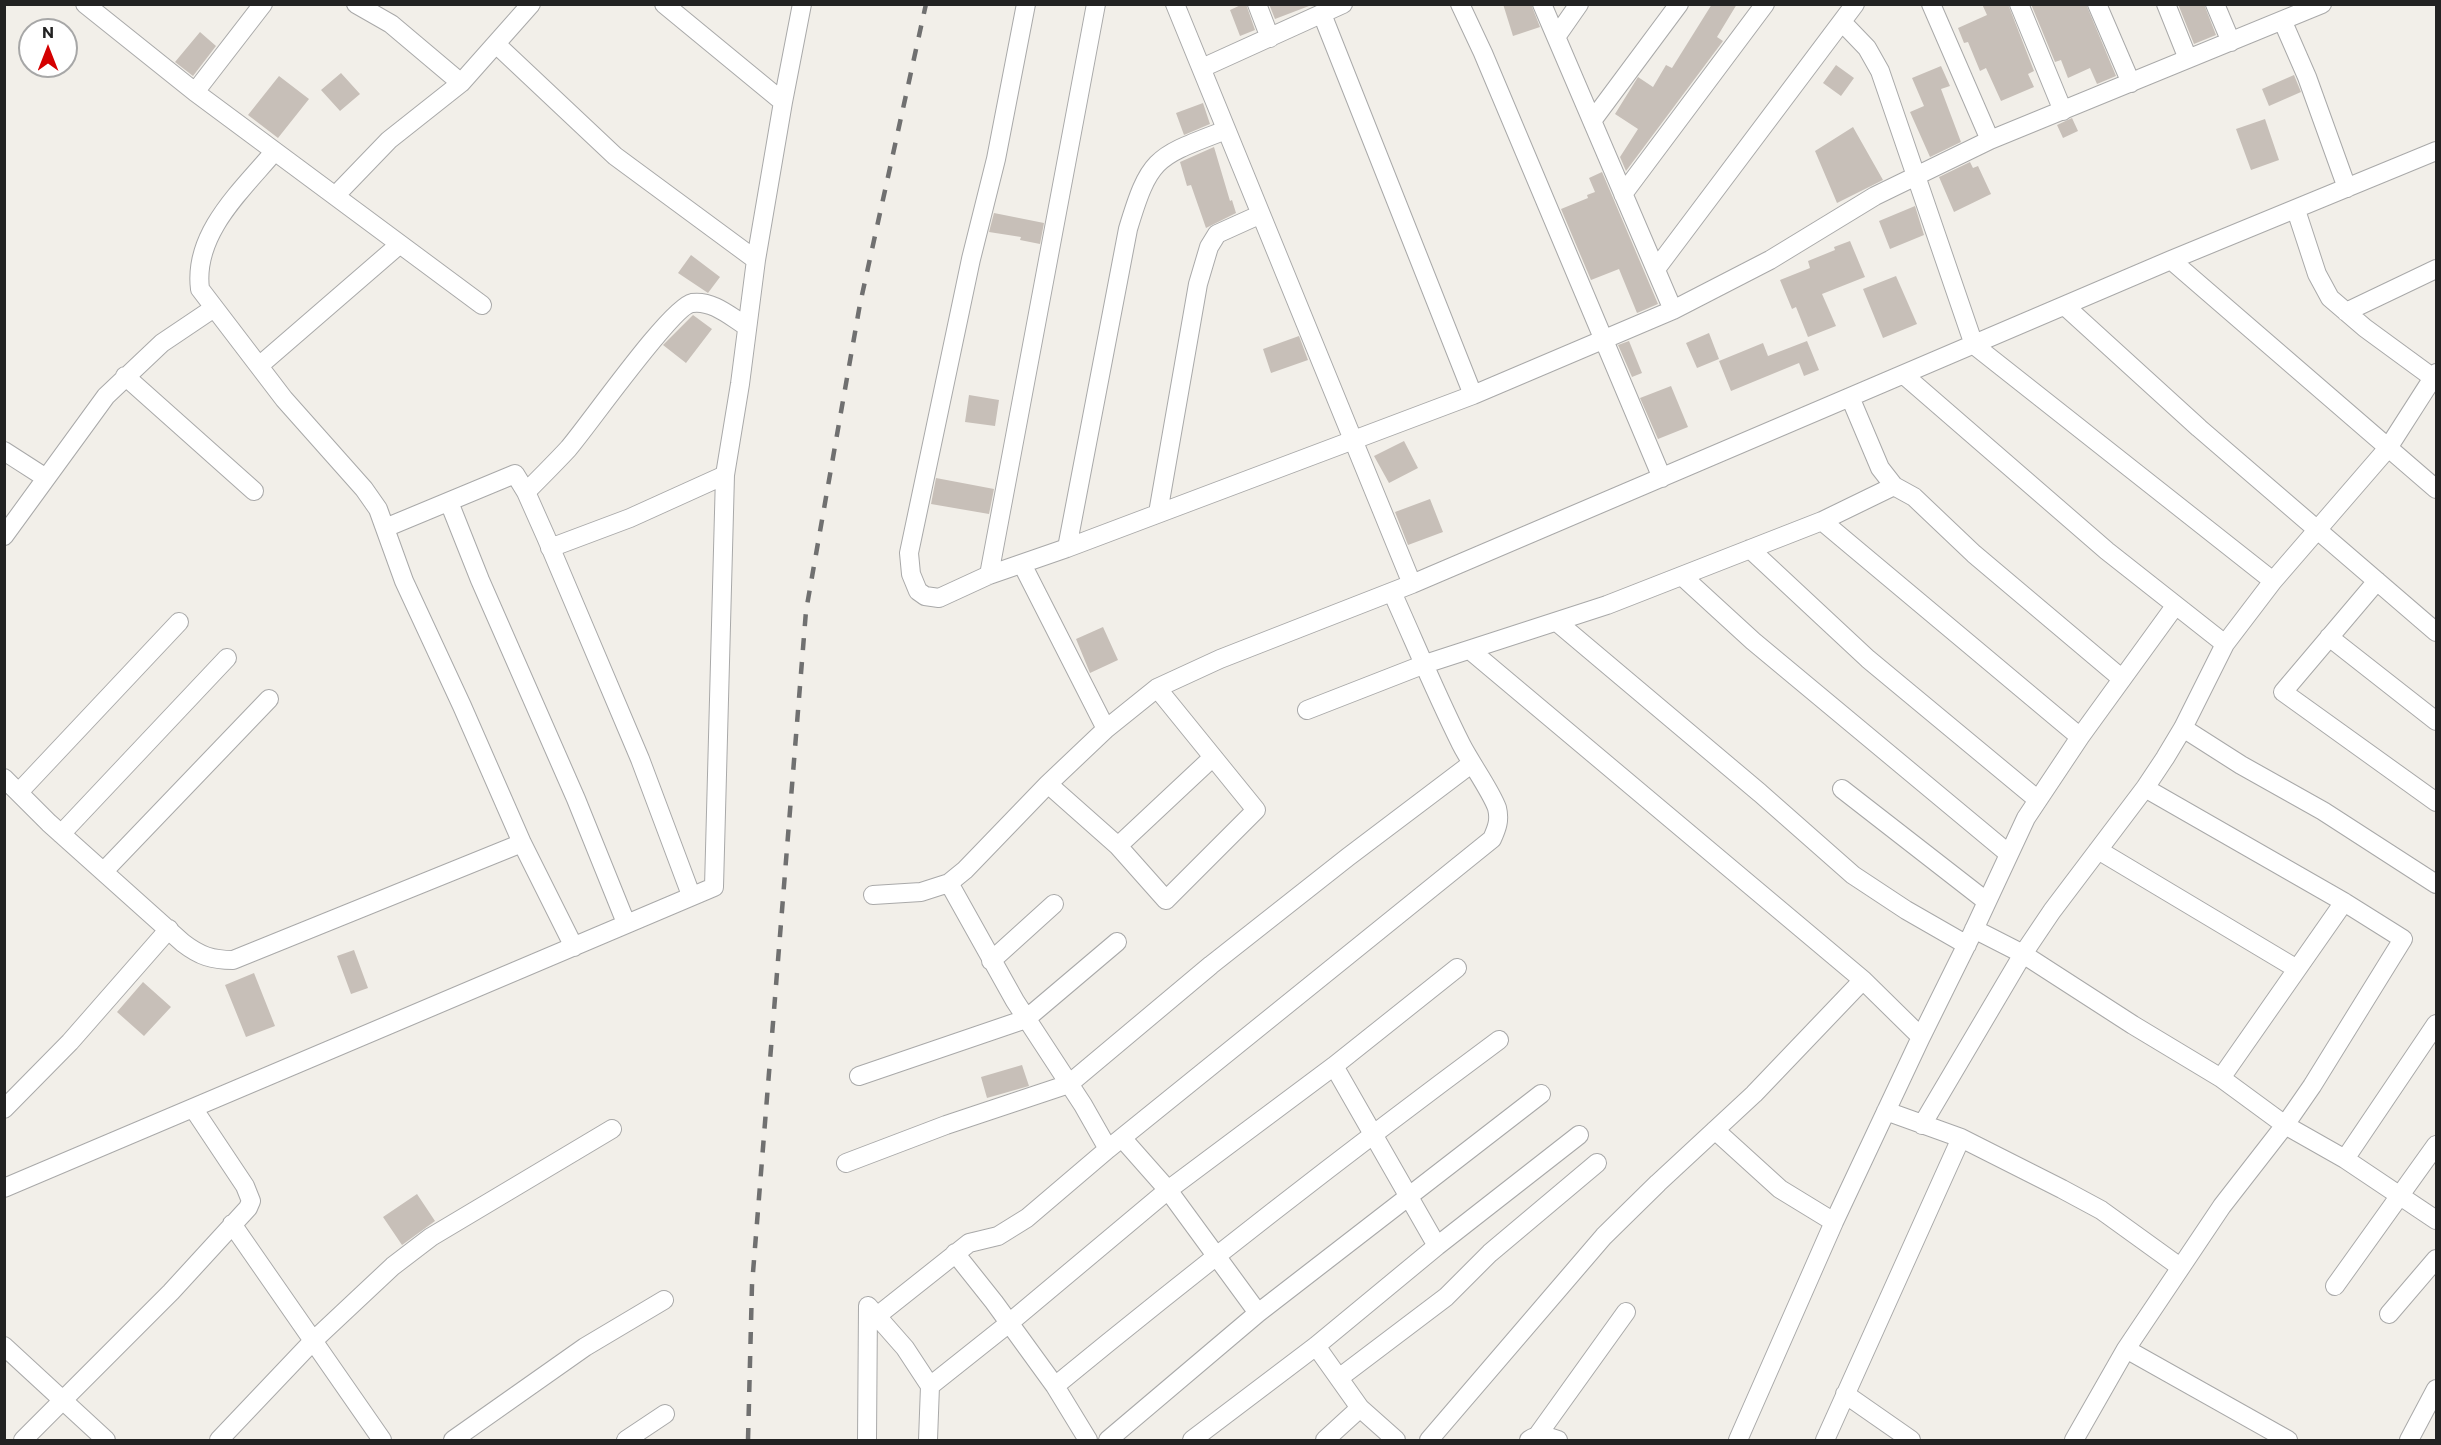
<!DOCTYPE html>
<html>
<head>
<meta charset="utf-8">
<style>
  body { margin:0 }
  #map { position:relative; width:2441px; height:1445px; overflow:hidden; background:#f2efe9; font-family:Commissioner,sans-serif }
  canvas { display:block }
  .frame { position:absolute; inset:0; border:6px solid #222; pointer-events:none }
  .north { position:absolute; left:18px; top:18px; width:60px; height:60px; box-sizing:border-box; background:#fff; border:2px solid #a7a7a7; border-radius:50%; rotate:0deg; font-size:16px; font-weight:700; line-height:24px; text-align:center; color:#222 }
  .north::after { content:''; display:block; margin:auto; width:21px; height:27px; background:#d40000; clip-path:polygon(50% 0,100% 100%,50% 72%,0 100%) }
</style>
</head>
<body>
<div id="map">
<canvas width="2441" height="1445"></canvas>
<div class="frame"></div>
<div class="north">N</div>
</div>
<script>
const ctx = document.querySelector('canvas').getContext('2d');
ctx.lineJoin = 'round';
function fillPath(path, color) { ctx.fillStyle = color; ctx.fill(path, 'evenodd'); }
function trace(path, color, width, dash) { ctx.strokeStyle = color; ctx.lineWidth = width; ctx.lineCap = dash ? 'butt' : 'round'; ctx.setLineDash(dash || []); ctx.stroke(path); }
fillPath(new Path2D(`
  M1243,4H1246L1255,30L1240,36L1230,10Z
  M1269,4H1309V6L1275,19Z
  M1503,4H1531L1540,27L1513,36Z
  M1712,4H1737L1717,37L1723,41L1626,171L1620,157L1638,129L1615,114L1638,77L1653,87L1666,65L1672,68Z
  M1982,4H2008L2034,71L2028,74L2034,87L2001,101L1986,68L1980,71L1968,42L1964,43L1958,28L1987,15Z
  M2031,4H2086L2116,76L2097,84L2090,68L2068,78L2061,60L2055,62Z
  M2178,4H2204L2216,35L2194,44Z
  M200,32L216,46L193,76L175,62Z
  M1836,65L1854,78L1841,96L1823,83Z
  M1941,66L1950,86L1941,89L1961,142L1930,157L1910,112L1924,106L1912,78Z
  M341,73L360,94L340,111L321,90Z
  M2294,75L2301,92L2269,106L2262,89Z
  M279,76L309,99L278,138L248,115Z
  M1203,103L1210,124L1184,135L1176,113Z
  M2072,118L2078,131L2063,138L2057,125Z
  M2265,119L2279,160L2251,170L2236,129Z
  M1853,127L1883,180L1837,203L1815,151Z
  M1214,147L1230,201L1232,200L1236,213L1206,228L1191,185L1187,186L1180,162Z
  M1970,162L1973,168L1978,166L1991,194L1954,212L1939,177Z
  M1602,172L1658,304L1637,313L1619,269L1591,280L1561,209L1588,198L1587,195L1595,192L1589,178Z
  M1915,206L1924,235L1890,249L1879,221Z
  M994,213L1044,223L1040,244L1020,240L1021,237L989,232Z
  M1850,241L1865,277L1822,294L1836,326L1808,337L1796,307L1792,309L1780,280L1810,268L1808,261L1835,250L1834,247Z
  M691,255L720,277L708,293L678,273Z
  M1896,276L1917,324L1883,338L1863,289Z
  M693,315L712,329L686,363L663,345Z
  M1709,333L1719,359L1697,368L1686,343Z
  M1299,336L1308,360L1271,373L1263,349Z
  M1629,341L1642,373L1632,377L1618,345Z
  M1807,341L1819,370L1804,376L1799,363L1731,391L1719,361L1763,343L1768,356Z
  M1671,386L1688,427L1658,439L1640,398Z
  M969,395L999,400L995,426L965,422Z
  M1404,441L1418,468L1389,483L1374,456Z
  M936,478L994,489L989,514L931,504Z
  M1430,499L1443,532L1408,545L1395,512Z
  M1103,627L1118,660L1090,673L1076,639Z
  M354,950L368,988L351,994L337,956Z
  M254,973L275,1026L246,1037L225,985Z
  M143,982L171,1007L144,1036L117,1012Z
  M1022,1065L1029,1086L987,1098L981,1077Z
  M417,1194L435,1221L402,1245L383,1217Z`), '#c7bfb8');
const minor = new Path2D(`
  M85,4L195,92L482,305
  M356,4L391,24L461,83
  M664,4L783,102
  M1026,4L996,159L971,259L909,553L911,574L918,591L925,596L939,598L989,575L1067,548L1473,395L1673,310L1770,260L1875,196L1990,140L2322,4
  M1175,4L1412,584
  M1257,4L1270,38
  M1460,4L1483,53L1662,478
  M1542,4L1673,310
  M1931,4L1990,140
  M2019,4L2063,111
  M2097,4L2131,83
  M2166,4L2188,59
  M2215,4L2231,42
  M1322,14L1473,395
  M1842,22L1867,48L1880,71L1974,345L2273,581
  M2283,22L2307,77L2347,188
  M1556,37L1579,4
  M496,44L615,156L756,260
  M1202,68L1343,4
  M195,92L263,4
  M1592,121L1679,4
  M274,152C241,191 193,234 200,289L284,399L364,489L378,509L404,581L462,706L522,843L574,947
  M1623,194L1765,4
  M335,196L389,140L461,83L531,4
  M2296,210L2317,274L2330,298L2365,328L2436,380
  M2171,260L2436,489
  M1656,269L1855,4
  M2065,306L2199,428L2436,632
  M2346,312L2436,269
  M259,366L400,244
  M1904,375L2107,551L2225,644
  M125,376L254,491
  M1850,397L1880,468L1894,486L1914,497L1974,554L2121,678
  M4,451L46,478
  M526,492C540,478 554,464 568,449C588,426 671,307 692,303C712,300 730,316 746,326
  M449,502L480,580L576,799L626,923
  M1158,513L1198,284L1209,247L1217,234L1259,215
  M1822,521L2080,737
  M385,528L515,474L526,492L546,537L640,759L691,895
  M4,536L106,396L162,343L214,308
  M550,548L630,518L725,475
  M1067,548L1128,229C1150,156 1156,157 1226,130
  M1750,549L1868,659L2038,800
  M1022,564L1106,729
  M989,575L1096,4
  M1682,576L1753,641L2009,854
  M2377,581L2283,692L2436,802
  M1557,622L1760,793L1853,875L1906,910L1967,945
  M2329,637L2436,721
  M1470,650L1863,980L1921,1037L1971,936L2026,818L2080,737L2175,606
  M1307,710L1425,664L1607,605L1822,521L1894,486
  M2183,728L2241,765L2323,811L2436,884
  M4,778L49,823L183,943C200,956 212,960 233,960L522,843
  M1048,784L1118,846L1166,900L1256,810L1157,688
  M1842,789L1986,901
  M19,792L179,622
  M61,834L227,658
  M1118,846L1212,758
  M2098,850L2297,969
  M104,871L269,699
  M949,883L1015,1001L1083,1105L1108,1149
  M873,895L921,892L949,883L965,870L1048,784L1106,729L1157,688L1220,659L1412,584L2171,260L2436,151
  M1974,929L2023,954L2133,1025L2221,1078L2285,1125L2345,1159L2436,1220
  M991,961L1054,904
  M1334,1066L1437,1246
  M859,1076L1026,1019L1117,942
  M2221,1078L2344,902
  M4,1109L70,1042L169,929
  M1886,1111L1961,1138L2062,1189L2101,1210L2180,1267
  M1922,1125L2023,954L2052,911L2145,788L2165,758L2183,728L2225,644L2273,581L2388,448L2436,373
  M1715,1130L1780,1189L1834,1222
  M1122,1138L1168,1190L1258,1313
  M2345,1159L2436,1024
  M846,1163L946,1125L1069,1084L1211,965L1348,857L1471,764
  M4,1188L714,887L725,475L740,384L756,260L783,102L802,4
  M232,1224L382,1440
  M955,1253L994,1302L1055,1386
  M2335,1286L2436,1145
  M868,1306L905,1348L930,1386L928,1440
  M2389,1314L2436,1259
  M877,1316L969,1243L998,1236L1027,1218L1108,1149L1492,839C1497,828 1500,820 1497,808C1491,791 1470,762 1461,744C1436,694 1415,643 1392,592
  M4,1346L106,1440
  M1316,1346L1360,1408L1396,1440
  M2126,1349L2288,1440
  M1339,1378L1446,1297L1490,1253L1597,1163
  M930,1386L1008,1324L1168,1190L1334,1066L1457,968
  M1845,1394L1911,1440
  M1537,1436L1626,1312
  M23,1440L171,1292L248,1208L251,1201L245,1186L193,1108
  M219,1440L313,1341L393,1266L431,1237L612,1129
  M453,1440L585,1347L664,1300
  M626,1440L665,1414
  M867,1440L868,1306
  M1088,1440L1055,1386C1200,1267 1348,1152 1499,1040
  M1108,1440L1258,1313L1541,1094
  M1192,1440L1316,1346L1437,1246L1579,1135
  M1325,1440L1360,1408
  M1429,1440L1604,1236L1658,1183L1754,1094L1863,980
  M1529,1440C1539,1433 1547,1436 1558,1440
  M1738,1440L1834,1222L1921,1037
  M1825,1440L1961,1138
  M2074,1440L2126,1349L2222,1206L2285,1125L2312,1086L2403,939L2344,902L2145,788
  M2409,1440L2436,1389`);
trace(minor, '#a9a9a9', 20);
trace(minor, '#fff', 18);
trace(new Path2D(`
  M748,1440L752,1285L806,611L860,304L926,4`), '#707070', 4.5, [12, 12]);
</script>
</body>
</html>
